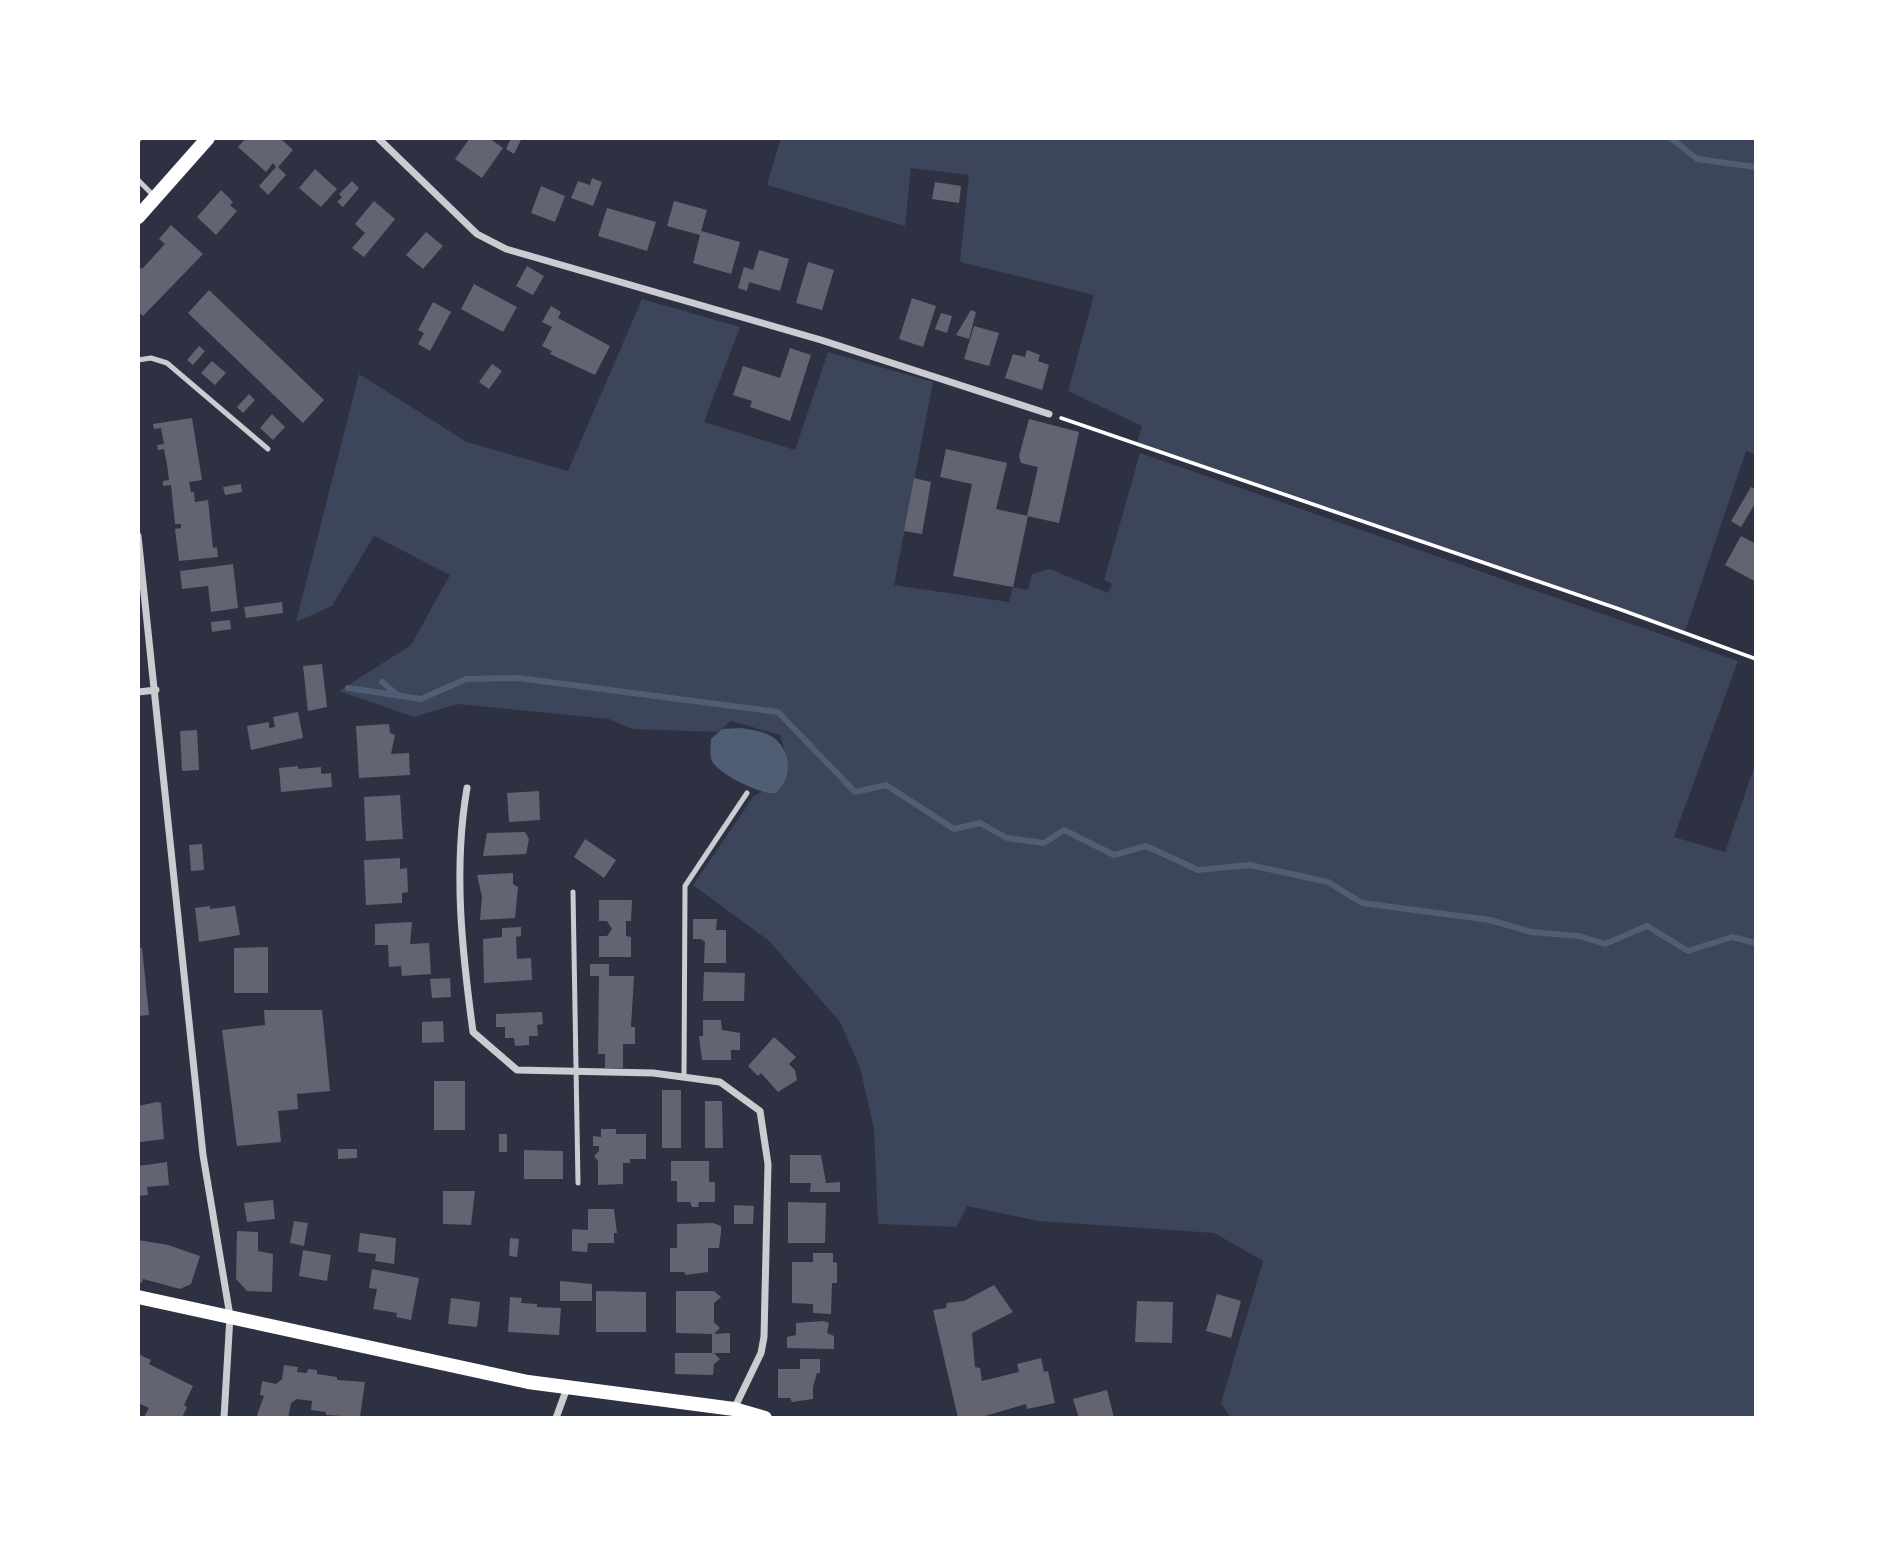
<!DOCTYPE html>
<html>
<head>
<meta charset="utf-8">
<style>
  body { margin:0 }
  #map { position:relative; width:1894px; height:1556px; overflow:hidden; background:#2d3142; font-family:"Roboto Serif",serif }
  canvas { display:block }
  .frame { position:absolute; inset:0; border:140px solid #fff; pointer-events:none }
</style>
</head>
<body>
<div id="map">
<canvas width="1894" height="1556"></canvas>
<div class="frame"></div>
</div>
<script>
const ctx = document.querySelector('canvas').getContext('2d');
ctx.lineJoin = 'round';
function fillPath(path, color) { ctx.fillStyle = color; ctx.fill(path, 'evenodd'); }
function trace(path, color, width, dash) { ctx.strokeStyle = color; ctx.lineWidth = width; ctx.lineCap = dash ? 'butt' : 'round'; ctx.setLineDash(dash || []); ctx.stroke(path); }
fillPath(new Path2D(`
  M781,138H1756V455L1746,451L1685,631L1137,443L1142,426L1068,391L1094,295L960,262L969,175L911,168L905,226L767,185Z
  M642,299L740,327L704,422L795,450L828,352L933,382L894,585L1009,602L1013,587L1028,590L1032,574L1050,569L1108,593L1112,584L1104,580L1140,453L1738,661L1674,837L1725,852L1756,762V1418H1231L1221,1403L1263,1261L1214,1233L1038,1221L967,1206L957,1227L878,1224L874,1128L860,1068L840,1022L769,941L693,885L753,797L788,774V762L780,735L731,721L718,732L632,729L609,719L457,704L414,717L339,691L411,645L450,575L374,536L332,606L296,622L359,374L467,442L568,471Z`), '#3c4559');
fillPath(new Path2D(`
  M741,728C752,730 765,731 774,738C792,752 793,778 776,793C763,796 718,774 712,761C709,755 711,745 711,739L722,729Z`), '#4f5d75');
trace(new Path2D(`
  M1671,138L1697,159L1756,167
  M382,682L399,696
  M348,688L421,699L466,679L518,678L778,712L855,792L886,785L954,829L980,823L1007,838L1044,843L1064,830L1114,855L1146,846L1198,870L1250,865L1328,882L1362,903L1490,920L1531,932L1579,936L1605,944L1647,926L1688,951L1732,937L1756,943`), '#4f5d75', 6);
fillPath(new Path2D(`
  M246,138H280L293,150L278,167L286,175L268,195L259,186L276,167L273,163L266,172L238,147Z
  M470,138H489L503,148L482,178L455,159Z
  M511,138H522L514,154L506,149Z
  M315,169L337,189L321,207L299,188Z
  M592,178L602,182L593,206L571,198L578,181L590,185Z
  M352,181L359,188L343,207L337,202L342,197L339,194Z
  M935,182L961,186L959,203L932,199Z
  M541,186L565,196L555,222L531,213Z
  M221,190L233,202L230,205L237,211L216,235L197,217Z
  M374,201L395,219L364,257L352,248L365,233L355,224Z
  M674,201L707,210L701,231L740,242L731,274L693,263L700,235L667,226Z
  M607,208L656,222L647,251L598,236Z
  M171,225L203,254L143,316L138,312V269L143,268L165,244L159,239Z
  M426,232L443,246L423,269L406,255Z
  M759,250L789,259L780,291L749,282L747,291L738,288L744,267L753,270Z
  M808,262L834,270L822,310L796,303Z
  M527,266L544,276L533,295L516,286Z
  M474,284L517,307L503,332L461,309Z
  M209,290L324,400L303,423L188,313Z
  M912,298L936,306L923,347L899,339Z
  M433,302L451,312L430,351L418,344L424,333L418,330Z
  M551,306L561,312L558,318L610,346L595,375L550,354L552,351L542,346L552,327L542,322Z
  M971,310L976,312L969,339L956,335Z
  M941,313L952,316L947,333L935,329Z
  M974,326L999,333L989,366L964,359Z
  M199,346L205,351L193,365L187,360Z
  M790,348L811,355L790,421L750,407L752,401L733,395L743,366L780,378Z
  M1027,350L1040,355L1038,361L1049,365L1042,390L1005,378L1013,354L1025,357Z
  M212,361L226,373L215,385L201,373Z
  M492,364L502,371L489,389L479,382Z
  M249,394L255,400L243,413L237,407Z
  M272,414L285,427L273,440L260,428Z
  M192,418L202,480L189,482L191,492H194L195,502L208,500L213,548L217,547L218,557L179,561L175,529L181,528V524H175L171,485L163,486V481L169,480L167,464L164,449L158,450L157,445L164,444L161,428L154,429L153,424Z
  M1029,419L1079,432L1059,523L1027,516L1038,467L1021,463L1019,456Z
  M946,449L1007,463L996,509L1028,516L1013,587L953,576L972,484L940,477Z
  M914,478L931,482L922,534L904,531Z
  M241,484L242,492L225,495L223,487Z
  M1751,487L1756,489V502L1741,527L1731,521Z
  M1741,536L1756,544V582L1725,565Z
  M233,564L238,608L211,612L208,586L182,589L180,571Z
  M282,602L283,613L246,618L244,607Z
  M230,620L231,629L212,632L211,622Z
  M322,664L327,707L308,711L303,666Z
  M298,712L303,738L251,750L247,726L269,722V728L275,727L273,717Z
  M389,724L390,733L395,735L391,754L409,753L410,775L359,778L356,726Z
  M197,730L199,770L182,771L180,731Z
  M298,766V769L321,767V774L331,773L332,787L281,792L279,768Z
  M539,791L540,820L509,822L507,793Z
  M400,795L403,839L366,841L364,797Z
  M525,832L529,839L526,854L483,856L487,833Z
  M585,839L616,860L604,878L574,857Z
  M202,844L204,870L191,871L189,845Z
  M400,858V869L407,868L408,892L402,893V903L366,905L364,860Z
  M513,873V884L518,887L515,918L480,920L482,897L477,875Z
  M599,900H632L631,921H626V936L631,937V957H599V936H607L612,929L607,921H599Z
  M210,906V909L235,906L240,935L199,942L195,908Z
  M693,919H717L716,930H726V963H704L705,942L701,939H693Z
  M412,922L410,944L429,943L431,974L402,976L401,966L389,967L388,945H375V924Z
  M521,927V936L516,937L517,959L531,958L532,980L484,983L483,939L502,937V928Z
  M268,947V993H234V948Z
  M138,948H142L149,1015L138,1016Z
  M590,964H609V976H634L631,1027H635V1044H623V1068H605V1054H598L599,976H590Z
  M704,972L745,973L744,1001H703Z
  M450,978L451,997L432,998L430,979Z
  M264,1010H322L330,1091L297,1094L298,1109L278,1111L281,1142L237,1146L222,1030L265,1025Z
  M542,1012L543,1024L537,1025L538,1036H529V1045L515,1046L514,1038H505V1027H496V1014Z
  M703,1020H721L722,1030L740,1033V1050H731V1060H702L699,1036H703Z
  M443,1021L444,1042L422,1043V1022Z
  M774,1037L796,1057L789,1064L795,1070L797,1080L778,1092L761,1073L758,1076L748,1066Z
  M434,1081H465V1130H434Z
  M662,1090H681V1148H662Z
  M705,1101H722L723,1148H705Z
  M157,1102L161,1103L164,1139L140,1142L138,1106Z
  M601,1129H616V1134H646V1159H630V1163H623V1184L598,1185V1161L594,1156L599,1151V1146H593V1136L601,1137Z
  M499,1134H507V1152H499Z
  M338,1149H357V1158L338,1159Z
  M524,1150L563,1151V1179H524Z
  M790,1155H821L826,1183L840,1182V1192H810L811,1183H790Z
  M671,1161H709V1182H715V1202H699L698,1207H692L690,1202H677V1181H671Z
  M167,1162L169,1185L147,1187L148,1195L138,1196V1166Z
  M443,1191H475L471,1225L443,1224Z
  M273,1200L275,1219L247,1222L244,1203Z
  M788,1202L826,1203L825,1243H788Z
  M734,1205L754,1206L753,1224H734Z
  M588,1209H614L617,1233H614V1243H588L587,1252L572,1251V1229L588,1230Z
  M294,1221L308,1223L304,1246L290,1243Z
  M713,1223L721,1226V1232L719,1248H708V1272L686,1275L684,1272H670V1248H677V1224Z
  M237,1231L258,1232V1251L273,1254L272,1292L247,1291L236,1279Z
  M360,1233L396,1238L394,1264L375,1261L376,1254L358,1252Z
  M510,1238L519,1239L517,1257L509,1256Z
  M138,1240L168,1245L200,1256L191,1284L180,1289L143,1279L142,1283L138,1282Z
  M303,1250L331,1255L327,1281L299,1276Z
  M813,1253H833V1262L837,1263V1283H832L831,1314L813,1313V1304L792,1303V1262H813Z
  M372,1269L419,1278L411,1320L396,1317L397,1313L373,1309L377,1289L369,1288Z
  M560,1281L592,1284V1301H560Z
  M994,1285L1013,1312L972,1333L975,1367L980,1368L982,1381L1019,1372L1017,1364L1041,1358L1044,1372L1048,1371L1055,1403L1027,1409L1026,1404L978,1418H958L933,1310L946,1308L947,1303L964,1301Z
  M596,1291L646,1292V1332H596Z
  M676,1291H714L721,1297L714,1303V1322L720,1328L714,1334L730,1333V1353H714L720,1359L714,1364L713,1375L675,1374V1353H712V1334L676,1333Z
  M1217,1294L1241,1301L1231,1338L1206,1331Z
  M510,1297L522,1298L521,1303L537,1304V1307L561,1308L559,1335L508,1332Z
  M451,1298L480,1302L477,1327L448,1324Z
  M1137,1301L1173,1302L1172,1343L1135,1342Z
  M824,1321L829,1323L827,1333L834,1336V1349L787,1348V1337L796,1335V1323Z
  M138,1354L151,1360L149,1364L193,1386L184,1405L187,1407L182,1418L144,1417L149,1408L138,1403Z
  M800,1359H820V1373H817L813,1387V1399L792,1402L790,1398H778V1369H800Z
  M284,1365L298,1367L297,1372L307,1373L308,1369L317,1370V1374L337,1377V1380L365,1382L360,1417L326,1415V1412L311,1410L312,1401L297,1399L291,1403L288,1418H261L257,1415L264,1396L260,1395L262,1381L276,1384L282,1379Z
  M1107,1390L1114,1418H1079L1073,1399Z`), '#626471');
trace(new Path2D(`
  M1061,418L1619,609L1756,659`), '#fff', 3.5);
trace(new Path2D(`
  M138,140L140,138
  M138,180L155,197
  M138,360L151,358L167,363L268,449
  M573,892L578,1183
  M684,1077L685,886L747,793`), '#caccd0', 5);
trace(new Path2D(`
  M378,138L477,234L506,249L821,340L1049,414
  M138,536L203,1155L230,1316L224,1418
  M138,692L156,690
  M467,788C453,869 462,951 473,1032L517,1070L653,1073L720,1082L760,1111L768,1164L764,1337L761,1353L734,1409
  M556,1418L567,1388`), '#caccd0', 7);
trace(new Path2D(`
  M138,217L208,138
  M138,1297L528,1382L734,1409L765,1418`), '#fff', 14);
</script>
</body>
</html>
